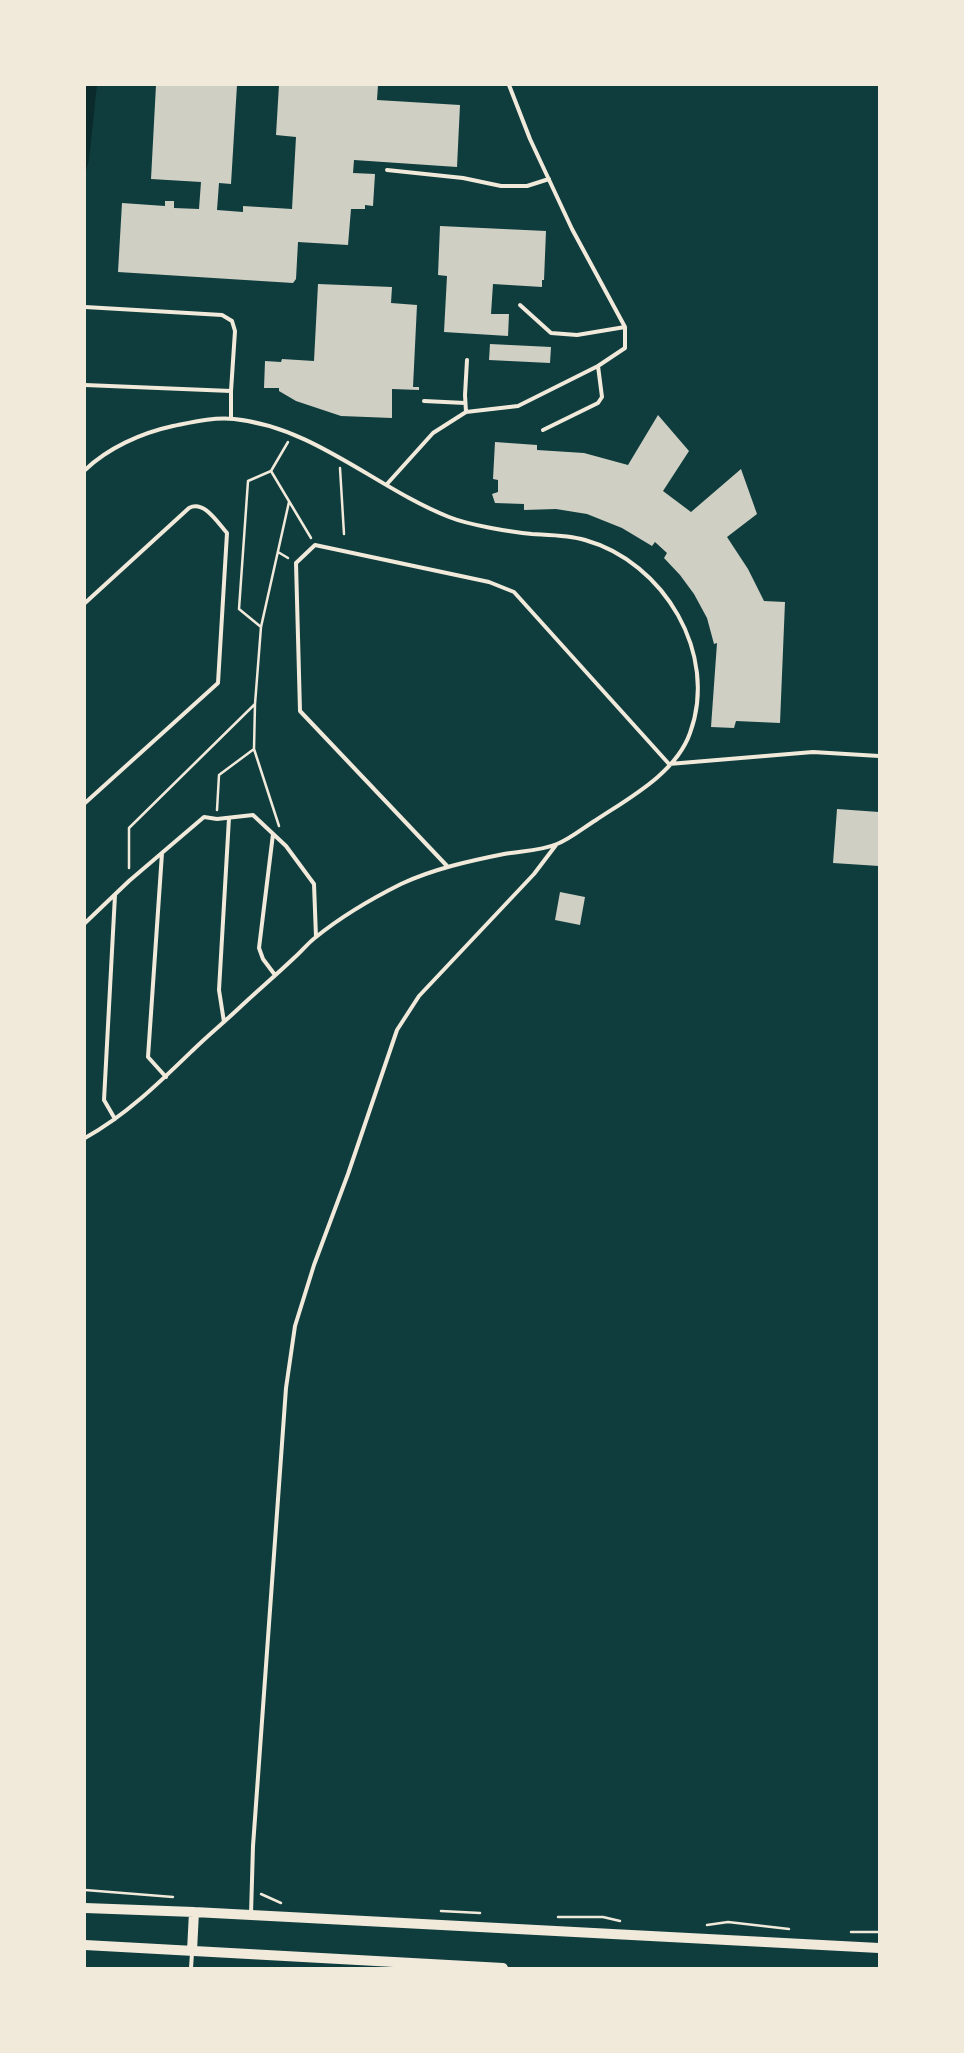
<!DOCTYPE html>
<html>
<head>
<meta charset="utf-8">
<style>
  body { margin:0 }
  #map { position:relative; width:964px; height:2053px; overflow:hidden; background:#0f3d3e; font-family:Inter,sans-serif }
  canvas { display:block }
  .frame { position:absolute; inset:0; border:86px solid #f1e9da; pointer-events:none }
</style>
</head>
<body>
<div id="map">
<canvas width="964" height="2053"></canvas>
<div class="frame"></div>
</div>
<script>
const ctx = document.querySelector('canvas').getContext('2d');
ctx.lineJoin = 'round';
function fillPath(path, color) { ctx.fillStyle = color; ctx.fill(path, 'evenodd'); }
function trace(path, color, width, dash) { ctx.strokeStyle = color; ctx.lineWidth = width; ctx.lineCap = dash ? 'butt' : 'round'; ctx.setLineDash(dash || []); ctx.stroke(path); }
fillPath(new Path2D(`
  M85,85H97L89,160L85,174Z`), '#0a2a2b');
fillPath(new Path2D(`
  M156,85H237L231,184L219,183L217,210L243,212V206L292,209L296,137L276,135L279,85H378L377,100L460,105L457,167L354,160L353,173L375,174L373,206L365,205V209H351L348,245L298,242L296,279L293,283L118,272L122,203L165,206V201H174V208L199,209L201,182L151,179Z
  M440,226L546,231L544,280H542V287L493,284L491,314H509L508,336L444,332L447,276L438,275Z
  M318,284L392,287L391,303L417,305L413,387H419V390L392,389V418L341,416L296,401L279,391V388H264L265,361L281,362L282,359L314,361Z
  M490,344L551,347L550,363L489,360Z
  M658,415L689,451L663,491L691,512L741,469L757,514L727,537L748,569L764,601L785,602L780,723L736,721L734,728L711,727L717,643L714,644L707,618L694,594L680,575L664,558L667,553L655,542L652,546L622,528L587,514L556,509L524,510V504L495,503L492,494L498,492V480L493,479L495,442L537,445V450L584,453L628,465Z
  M837,809L879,812V866L833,863Z
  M560,892L585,897L580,925L555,920Z`), '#cfcfc3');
trace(new Path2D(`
  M340,468L344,534
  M271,471L311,538
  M278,552L288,558
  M261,627L289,502
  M255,704L254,749L279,826
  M217,810L219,775L254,749
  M129,868V828L255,704L261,627L239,609L248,481L271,471L288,442
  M85,1890L173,1897
  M261,1894L281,1903
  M441,1911L480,1913
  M558,1917H603L620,1921
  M707,1925L728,1922L789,1929
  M851,1932H879`), '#f1e9da', 2.5);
trace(new Path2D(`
  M387,170L463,178L501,186H527L549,179
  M520,305L551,333L577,335L625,327
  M85,307L222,315L232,321L235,331L231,391L85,385
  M424,401L465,403
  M466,412L465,395L467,360
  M231,419V391
  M543,430L598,403L602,397L598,366
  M85,470C108,448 141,433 173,426C193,422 213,417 234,419C314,427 376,488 449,517C469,525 510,532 532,534C549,535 568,535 585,540C664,562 719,654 690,733C676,773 629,798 596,820C583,828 570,839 557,844C541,851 520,851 504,854C469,861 433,869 401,884C371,899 342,916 316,937C308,943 302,951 294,958C275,976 256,992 237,1010C222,1024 206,1037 192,1051C159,1083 125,1116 85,1138
  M387,484L433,433L466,412L518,406L598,366L625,348V327L572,229L530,139L509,85
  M85,603L189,508C204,500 217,522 227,533L218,683L85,803
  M273,834L259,948L263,959L275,975
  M162,853L148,1057L166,1077
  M448,867L300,711L296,563L315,545L489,582L514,592L669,764L813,752L879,756
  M115,895L104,1100L115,1119
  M85,923L129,881L204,817L217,819L253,815L286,846L314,884L316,937
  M224,1022L219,990L229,818
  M251,1914L253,1846L286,1388L295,1326L314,1265L348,1174L397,1030L419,996L534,874L556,845
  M191,1968L192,1953`), '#f1e9da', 4);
trace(new Path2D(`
  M85,1908L194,1912L879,1948
  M85,1945L503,1968
  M192,1951L194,1912`), '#f1e9da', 10);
</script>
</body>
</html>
